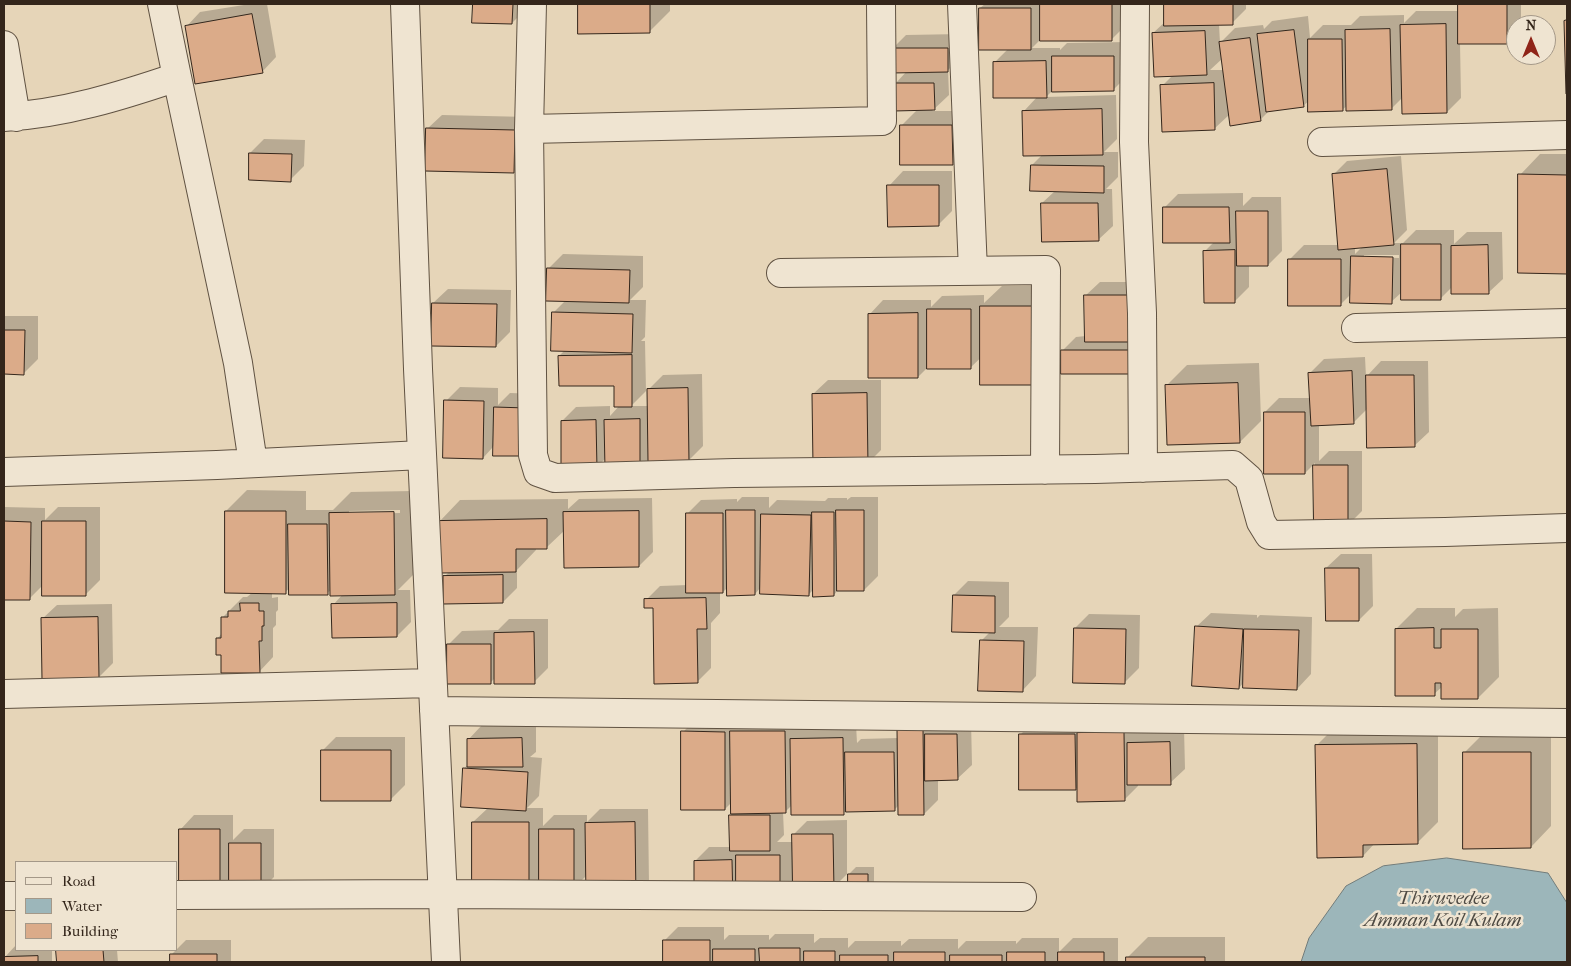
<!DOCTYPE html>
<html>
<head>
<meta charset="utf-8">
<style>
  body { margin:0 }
  #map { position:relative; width:1571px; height:966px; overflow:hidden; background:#e6d5b8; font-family:"IM FELL French Canon",serif }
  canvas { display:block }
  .frame { position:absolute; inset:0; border:5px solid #34261b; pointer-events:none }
  .legend { position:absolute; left:15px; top:861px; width:162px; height:90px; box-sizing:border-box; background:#efe4d1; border:1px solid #a49888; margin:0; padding:6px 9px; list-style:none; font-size:15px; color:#34261b }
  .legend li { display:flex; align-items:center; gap:10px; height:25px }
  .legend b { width:25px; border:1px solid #a49888 }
  .north { position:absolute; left:1506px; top:15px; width:50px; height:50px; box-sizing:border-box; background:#efe4d1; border:1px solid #a49888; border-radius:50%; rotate:0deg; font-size:14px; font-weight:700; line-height:20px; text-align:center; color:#34261b }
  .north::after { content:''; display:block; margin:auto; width:18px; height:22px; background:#8f2418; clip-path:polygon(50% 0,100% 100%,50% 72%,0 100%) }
</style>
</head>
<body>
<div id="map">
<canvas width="1571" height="966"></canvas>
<div class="frame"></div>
<ul class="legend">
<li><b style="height:6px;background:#efe4d1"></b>Road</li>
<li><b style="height:14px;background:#9cb6ba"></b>Water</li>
<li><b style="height:14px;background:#dbab89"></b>Building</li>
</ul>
<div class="north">N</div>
</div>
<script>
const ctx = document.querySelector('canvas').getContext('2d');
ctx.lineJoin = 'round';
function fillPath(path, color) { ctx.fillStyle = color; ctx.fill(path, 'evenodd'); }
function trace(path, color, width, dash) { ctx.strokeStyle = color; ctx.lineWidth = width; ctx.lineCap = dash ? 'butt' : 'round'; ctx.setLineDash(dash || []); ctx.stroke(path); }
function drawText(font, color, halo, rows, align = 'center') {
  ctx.font = font + ' "IM FELL French Canon",serif'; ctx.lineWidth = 5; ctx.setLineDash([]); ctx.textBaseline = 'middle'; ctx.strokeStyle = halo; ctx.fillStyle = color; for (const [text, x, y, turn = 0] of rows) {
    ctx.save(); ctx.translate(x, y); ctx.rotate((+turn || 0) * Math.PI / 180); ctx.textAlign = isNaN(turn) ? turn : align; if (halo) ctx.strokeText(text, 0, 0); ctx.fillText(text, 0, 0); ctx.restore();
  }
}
const water = new Path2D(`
  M1447,858L1548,873L1567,903V962H1301L1309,938L1346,886L1383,866Z`);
fillPath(water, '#9cb6ba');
trace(water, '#727c7a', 1);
fillPath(new Path2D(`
  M250,4H267L276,57L262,72L186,27L200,12Z
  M474,4H526V9L512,23L474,22Z
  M579,4H670V11L649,32L579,33Z
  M985,4H1132V19L1112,39L1040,40L1032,48H1060V50L1067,43L1127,42V76L1113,90L1052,91L1046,97L1116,95L1117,139L1104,152H1118V177L1106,189H1112L1113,226L1098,240L1042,203L1055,191L1032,165L1043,154L1024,111L1038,96L995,62L1008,49L980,8Z
  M1165,4H1246V9L1232,23L1219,24L1220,43L1235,28L1263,25L1264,29L1272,21L1308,16L1310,38L1323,25H1351L1360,16L1404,15V23L1416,11H1459V4H1521V25H1516V34L1507,43H1460L1461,98L1447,112L1403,97L1391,109L1348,105L1342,110L1310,100L1303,106L1270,110L1260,120L1230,114L1214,129L1162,86L1172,76L1153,33L1166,21ZM1223,58L1224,70H1210Z
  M1567,19V90L1565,21Z
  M961,34L962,57L948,70L949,95L932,111H966V150L952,164L901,126L918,109L895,84L907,71L892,49L906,35Z
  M442,115L529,117L528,157L514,171L427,129Z
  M264,139L305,140L304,166L290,180L250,153Z
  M1540,154H1567V272H1519L1520,175Z
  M1401,156L1407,230L1394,243H1403L1416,230H1454V244L1467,232H1502L1503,279L1488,293L1453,286L1440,299L1402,292L1391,302L1351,294L1340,305L1289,260L1304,245H1339L1333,175L1347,161ZM1355,247H1362L1355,254ZM1364,255H1399V258L1364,257Z
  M903,171H952V211L938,225L889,186Z
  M1243,193V206L1252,197H1281L1282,251L1268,265H1249V287L1235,301L1205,251L1215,241L1164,208L1178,194Z
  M563,254L643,256V287L630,300H646L645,337L641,341H645L646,391L631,406H649V389L663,375L702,374L703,446L689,460L650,458L640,468L606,458L596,468L562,421L576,407L610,406V416L620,405L615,385L559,356L565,350L554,312L566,300L549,268Z
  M1100,282H1142L1147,358L1062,351L1076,337L1086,336L1085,296Z
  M1057,285L970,368L929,366L918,377L869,315L883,300H931V307L942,296L984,295V303L1002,286Z
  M448,289L511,290L510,332L496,346L433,303Z
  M4,316H38V359L24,373H4Z
  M1365,357L1366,377L1381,361H1428L1429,432L1414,446L1368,408L1353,423L1319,424V461L1329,451H1362V511L1348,525L1315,526V463L1305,473L1265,412L1279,398H1311L1310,373L1324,359Z
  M1259,363L1261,421L1240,442L1166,386L1187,365Z
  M828,380H881V450L867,464L813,394Z
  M460,387L498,388V405L510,393L541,394L483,458L446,401Z
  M247,490L306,491V510H333L351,492L414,491L416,572L398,590H410L411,622L397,636L333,605L343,594L331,590L327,593L290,588L285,592H272V598L278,597V610L276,612V625L273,628V657L259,672L222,653L217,639L222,633V618L243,597H247L253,592L226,511ZM400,510V513L349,514V511Z
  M742,497H769V508L777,500L825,501L828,498H847V500L851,497H878V576L864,590H838L834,595L814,589L809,594L761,587L755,594L728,587L723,592H720V613L711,623V668L697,682L654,607L646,600L660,586L688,585L687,514L701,500L737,499V502Z
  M652,498L653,552L639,566L565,530L547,547H536V550L517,570V588L503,602L444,577L449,572L440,521L460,500L568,499V509L579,499Z
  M4,507L45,508V520L58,507H100V580L86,594L43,585L30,598H4Z
  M1341,554H1372L1373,606L1359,620L1326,568Z
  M968,581L1009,582V617L999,627H1038L1036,676L1022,691L981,641L990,632L954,595Z
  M112,604L113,663L99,677L42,619L57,605Z
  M1417,608H1455V617L1463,609L1498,608L1499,677L1478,698L1443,686L1434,694L1396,629Z
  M1211,613L1257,615V618L1260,615L1312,617L1311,674L1297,689L1244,682L1239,688L1196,627Z
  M1089,614L1140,615L1139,668L1125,682L1075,628Z
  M509,619H548V668L534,682L495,678L491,682L448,645L462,631L498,630Z
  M697,718L856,724L857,743L861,739L898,738V728L971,720L972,765L957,779H938V800L924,814L899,805L894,810L846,811L843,813L792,805L785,812H783L784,835L777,842H793V835L807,821L847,820V874L833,888L736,897L695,861L709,847H731L730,816L734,812L732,802L725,809L683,732Z
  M1138,719V733L1142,729L1184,728L1185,769L1170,783L1138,784V786L1124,800L1078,788L1020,789V735L1034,721Z
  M1338,724H1438V822L1417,843H1375L1363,856L1317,745Z
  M482,725H536V752L530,757L542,758L539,796L527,808H543V826L554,815H587V822L600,809H648L649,884L587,875L573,889L540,878L529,889L473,822L488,808L464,769L468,764V740Z
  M1485,732H1551V826L1531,847L1464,753Z
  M336,737H405V785L391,799L322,751Z
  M194,815H233V840L244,829H274V877L260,891H219L180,830Z
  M856,867H874V897L849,874Z
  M678,927H724V940L729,935H769V940L775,934H814V943L820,938H848V948L855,941H901V946L909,939H958V949L966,941H1016V944L1022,938H1059V952L1073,938H1118V962H664V941Z
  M4,931L5,957L16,945V950H52V962H4Z
  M1148,937H1225V962H1127V958Z
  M186,940H231V962H172V954Z
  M58,950H117L118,962H58Z`), '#0003');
const building = new Path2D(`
  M473,4H513L512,24L472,23Z
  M578,4H650V33L578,34Z
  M1040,4H1112V41H1040Z
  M1164,4H1233V25L1164,26Z
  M1458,4H1507V44H1458Z
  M979,8H1031V50H979Z
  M252,14L263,73L195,84L185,26Z
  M1567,20V94H1566L1564,21Z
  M1446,24L1447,113L1402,114L1400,25Z
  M1390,29L1392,110L1346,111L1345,30Z
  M1294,30L1304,107L1266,112L1257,34Z
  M1205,31L1207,75L1154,77L1152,33Z
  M1250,38L1261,121L1230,126L1219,42Z
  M1308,39H1342L1343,111L1308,112Z
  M891,48H948V72L891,73Z
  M1052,56H1114V91L1052,92Z
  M1046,61L1047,98H993V62Z
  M894,83H934L935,110L894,111Z
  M1214,83L1215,130L1162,132L1160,85Z
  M1102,109L1103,155L1023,156L1022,111Z
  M900,125H952L953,165H900Z
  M426,128L515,130L514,173L425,171Z
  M249,153L292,154L291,182L249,180Z
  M1031,165L1104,166V193L1030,191Z
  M1387,169L1394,245L1338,250L1332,174Z
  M1518,174L1567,175V274L1518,273Z
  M887,185H939V226L888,227Z
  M1041,203H1098L1099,241L1042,242Z
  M1163,207H1229L1230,243H1163Z
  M1236,211H1268V266H1237Z
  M1401,244H1441V300H1401Z
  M1488,245L1489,294H1451V246Z
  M1235,250V303H1204L1203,251Z
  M1351,256L1393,257L1392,304L1350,303Z
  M1288,259H1341V306H1288Z
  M547,268L630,270L629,303L546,301Z
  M1084,295H1129V342H1085Z
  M432,303L497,304L496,347L431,346Z
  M980,306H1036L1037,385H980Z
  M927,309H971V369H927Z
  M552,312L633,314L632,353L551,351Z
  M918,313V378H868V314Z
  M4,330H25L24,375L4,374Z
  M1061,350H1133V374H1061Z
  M632,355V407H614V386H559L558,356Z
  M1352,371L1354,424L1311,426L1308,373Z
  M1366,375H1414L1415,447L1367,448Z
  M1238,383L1240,443L1167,445L1165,385Z
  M688,388L689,462H648L647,389Z
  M867,393L868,466H813L812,394Z
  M444,400L484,401L483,459L443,458Z
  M494,407L527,408L526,456H493Z
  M1264,412H1305V474H1264Z
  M640,419V469H605L604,420Z
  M596,420L597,469H561V421Z
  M1313,465H1348V526L1314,527Z
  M726,510H755V595L727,596Z
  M836,510H864V591H837Z
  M225,511H286V594L225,593Z
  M639,511V567L564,568L563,512Z
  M394,512L395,595L330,596L329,513Z
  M812,512H834V596L813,597Z
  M686,513H723V593H686Z
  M761,514L811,515L809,596L760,594Z
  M547,519V549H516V572L439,573L438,521Z
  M4,521L31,522L30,600H4Z
  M42,521H86V596H42Z
  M288,524H327L328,595H289Z
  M1325,568H1359V621H1326Z
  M503,575V603L443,604V576Z
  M953,595L995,596V633L952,632Z
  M706,598L707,629H697L698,683L654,684L653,608H644V599Z
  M240,603H259V611H264V626H262V641H259L260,673H221V655H216V638H221V617H228V611H240Z
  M397,603V637L332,638L331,604Z
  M98,617L99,678L42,679L41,618Z
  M1195,626L1243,629L1239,689L1192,686Z
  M1074,628L1126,629L1125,684L1073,683Z
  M1434,628V648H1441V629H1478V699H1441V683H1435V696H1395V629Z
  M1244,629L1299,630L1297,690L1243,688Z
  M534,632L535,684H494V633Z
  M980,640L1024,641L1023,692L978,691Z
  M447,644H491V684H447Z
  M923,727L924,815H898L897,728Z
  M681,731L725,732V810H681Z
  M730,731H785L786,813L731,814Z
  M1124,732L1125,801L1077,802V733Z
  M925,734H957L958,780L925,781Z
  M1019,734H1075L1076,790H1019Z
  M522,738L523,767H467V739Z
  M843,738L844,815H791L790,739Z
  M1170,742L1171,785H1127V743Z
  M1417,744L1418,844L1363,845V857L1317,858L1315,745Z
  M321,750H391V801H321Z
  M845,752H894L895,811L846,812Z
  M1463,752H1531V848L1463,849Z
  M463,768L528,772L526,811L461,807Z
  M729,815H770V851H730Z
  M472,822H529V891H472Z
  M635,822L636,899H586L585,823Z
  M179,829H220V893H179Z
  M539,829H574V890H539Z
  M792,834H833L834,890H793Z
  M229,843H261V892H229Z
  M736,855H780V898H736Z
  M732,860L733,902H694V861Z
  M848,874H868V905H848Z
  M663,940H710V962H663Z
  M759,948H800V962H760Z
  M713,949H755V962H713Z
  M56,950H103L104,962H57Z
  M804,951H835V962H804Z
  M894,952H945V962H894Z
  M1007,952H1045V962H1007Z
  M1058,952H1104V962H1058Z
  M170,954H217V962H170Z
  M840,955H888V962H840Z
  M950,955H1002V962H950Z
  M38,956V962H4V957Z
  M1126,957H1205V962H1126Z`);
fillPath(building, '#dbab89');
trace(building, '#34261b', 1);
const minor = new Path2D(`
  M405,4L418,369L446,962
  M532,4L529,129L533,455L538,472L555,478L734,473L1095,469L1233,465L1249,479L1261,522L1269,535L1445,532L1567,528
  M962,4L973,271
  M1135,4L1134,142L1142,313L1143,468
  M4,45L16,117
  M177,77L238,363L253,463
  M4,117C63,114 121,96 177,77L162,4
  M529,129L882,121L881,4
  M1322,142L1567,135
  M781,273L1046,270L1045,470
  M1356,328L1567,323
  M4,472L217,465L422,455
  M4,694L432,683
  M434,711L1567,723
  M176,895L443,894L1022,897
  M4,896H16`);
trace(minor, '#605242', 30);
trace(minor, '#efe4d1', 28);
drawText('italic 19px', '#4e4a43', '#efe4d1', [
  ["Thiruvedee",1443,899],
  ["Amman Koil Kulam",1443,921]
]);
</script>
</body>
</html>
